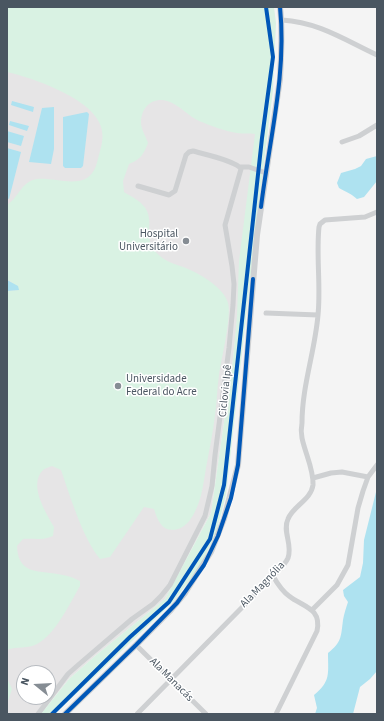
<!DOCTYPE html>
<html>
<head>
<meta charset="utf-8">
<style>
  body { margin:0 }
  #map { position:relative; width:384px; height:721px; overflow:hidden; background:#f4f4f4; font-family:"Source Sans 3",sans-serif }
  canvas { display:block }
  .frame { position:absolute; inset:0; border:8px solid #4a5661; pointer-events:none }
  .north { position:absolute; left:16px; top:665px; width:40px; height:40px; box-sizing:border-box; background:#fff; border:1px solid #b7bbc0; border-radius:50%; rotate:288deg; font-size:11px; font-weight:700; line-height:16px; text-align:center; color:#4a5661 }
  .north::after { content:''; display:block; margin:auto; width:14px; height:18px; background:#868d94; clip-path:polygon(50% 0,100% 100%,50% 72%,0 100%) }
</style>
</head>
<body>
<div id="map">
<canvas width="384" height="721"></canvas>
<div class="frame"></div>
<div class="north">N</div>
</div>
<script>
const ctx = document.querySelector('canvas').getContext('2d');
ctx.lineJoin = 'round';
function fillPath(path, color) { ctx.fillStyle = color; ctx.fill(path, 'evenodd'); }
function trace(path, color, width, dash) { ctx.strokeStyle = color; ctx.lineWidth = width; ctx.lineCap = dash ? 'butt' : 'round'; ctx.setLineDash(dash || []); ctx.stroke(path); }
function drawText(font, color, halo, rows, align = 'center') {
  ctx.font = font + ' "Source Sans 3",sans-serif'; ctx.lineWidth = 3; ctx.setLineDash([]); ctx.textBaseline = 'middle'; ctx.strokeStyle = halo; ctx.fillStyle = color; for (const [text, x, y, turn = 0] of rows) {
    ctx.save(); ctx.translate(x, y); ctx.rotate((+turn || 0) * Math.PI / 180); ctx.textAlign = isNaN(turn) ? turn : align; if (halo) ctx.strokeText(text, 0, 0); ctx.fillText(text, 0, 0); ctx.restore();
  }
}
fillPath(new Path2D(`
  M7,7L267,38L233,359L211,513L165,599L95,656L69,679L41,714H7ZM24,673H48V697H24Z`), '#e6e5e6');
fillPath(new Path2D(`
  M7,7H274L276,23L273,90L258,211L226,495L216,533L199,569L172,603L55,714H41L69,679L95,656L165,599L211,513L233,359L237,316L239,261L255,134C250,133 243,134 237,133C227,132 209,125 199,121C189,116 183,109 174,104C158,94 141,103 141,123C141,129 146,137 148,143C143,155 141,159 129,164L123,181L124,192C132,197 143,202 147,211C154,228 141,239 160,256C168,263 179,265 188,269C202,275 224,288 228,303C232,316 221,360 219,375C217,388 217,402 215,415C213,433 209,451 206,468C203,486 201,505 190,520C187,524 182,528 178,529C163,533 158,522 154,509L144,507L110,557L100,559C83,539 70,496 61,470L52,466C50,467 45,468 43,470C28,485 46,513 54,527L53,536C41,541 35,538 23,539L17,546C18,576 40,570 63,575C69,576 74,578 80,581V586C70,603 55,635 37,644C28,649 17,646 7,650V291L19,290L10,281L7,280V205C17,199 21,184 33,180C46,175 72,187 87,178C96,172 97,162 100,151C103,141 104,132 99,122C87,97 33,78 7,72Z
  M7,678L12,689L7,704Z`), '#d9f2e3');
fillPath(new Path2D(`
  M12,101L34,107L33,112L11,105Z
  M54,107V149L51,164L29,162L42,108Z
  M87,112L89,114L83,166L81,168H65L63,166V117Z
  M10,121L29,126L27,131L9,125Z
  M7,131L24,136L21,146L7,142Z
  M7,148L21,152L9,199L7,198Z
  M377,156V181L364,197L357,199C349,192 347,193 339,188L337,183L341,173L355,169L361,166L366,159Z
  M7,280L18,286L19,290L7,291Z
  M377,488V671L370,679L360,687L353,714H315L317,708L314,695C331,681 328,674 328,653C342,642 341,636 343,620C344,614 346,608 348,602L344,596L343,590L360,577L363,563L364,540Z`), '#aee2f0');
trace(new Path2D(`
  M282,20C318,22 345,40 377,55
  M342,142L359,136L377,125
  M240,167H249L266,173
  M266,313L318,315
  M313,478L331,473L342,472L368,477L377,465
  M273,576C277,583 282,591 289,596C303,607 322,608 317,631L276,714
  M312,610L337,585L348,565L358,508L363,491L368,477
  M136,645L206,714
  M38,714L68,674L77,666L132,619L153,604L161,596L170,585L205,516L212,486L215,455L229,348L233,305L234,284L232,266L225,225L241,169C237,161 203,154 193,151L189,152L186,155L175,191L169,195L138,186
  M137,714L273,576C278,571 285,565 288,558C293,545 282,531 288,519C293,506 311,500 313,485C314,470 305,453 302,438C301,433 301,428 302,423C302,386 315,351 318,315C321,286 316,256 319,227L320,224L325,220L365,217L377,212`), '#ced0d2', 5);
trace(new Path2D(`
  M65,714L136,645L170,611L185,593L211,552L224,519L238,465L257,235L280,79C281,55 283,31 280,7`), '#ced0d2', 6);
trace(new Path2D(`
  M261,207C269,141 287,74 280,7
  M52,714L130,637L169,602L210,539L224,485L262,138L273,57L266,7
  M65,714L136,645L177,603L204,565L218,536L231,498L238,465L253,279`), '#0057b8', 4);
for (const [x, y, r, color] of [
  [186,241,4,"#868d94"],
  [118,386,4,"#868d94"]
]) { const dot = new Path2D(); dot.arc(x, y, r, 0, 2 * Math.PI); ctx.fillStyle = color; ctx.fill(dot); trace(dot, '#fff', 1.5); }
drawText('11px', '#4a5661', '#fff', [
  ["Hospital",178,235],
  ["Universitário",178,248],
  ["Universidade",126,380,"left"],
  ["Federal do Acre",126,393,"left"]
], 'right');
drawText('11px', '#4a5661', '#fff', [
  ["Ciclovia Ipê",226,391,-84],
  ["Ala Magnólia",263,585,-46],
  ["Ala Manacás",171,680,45]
]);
</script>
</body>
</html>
